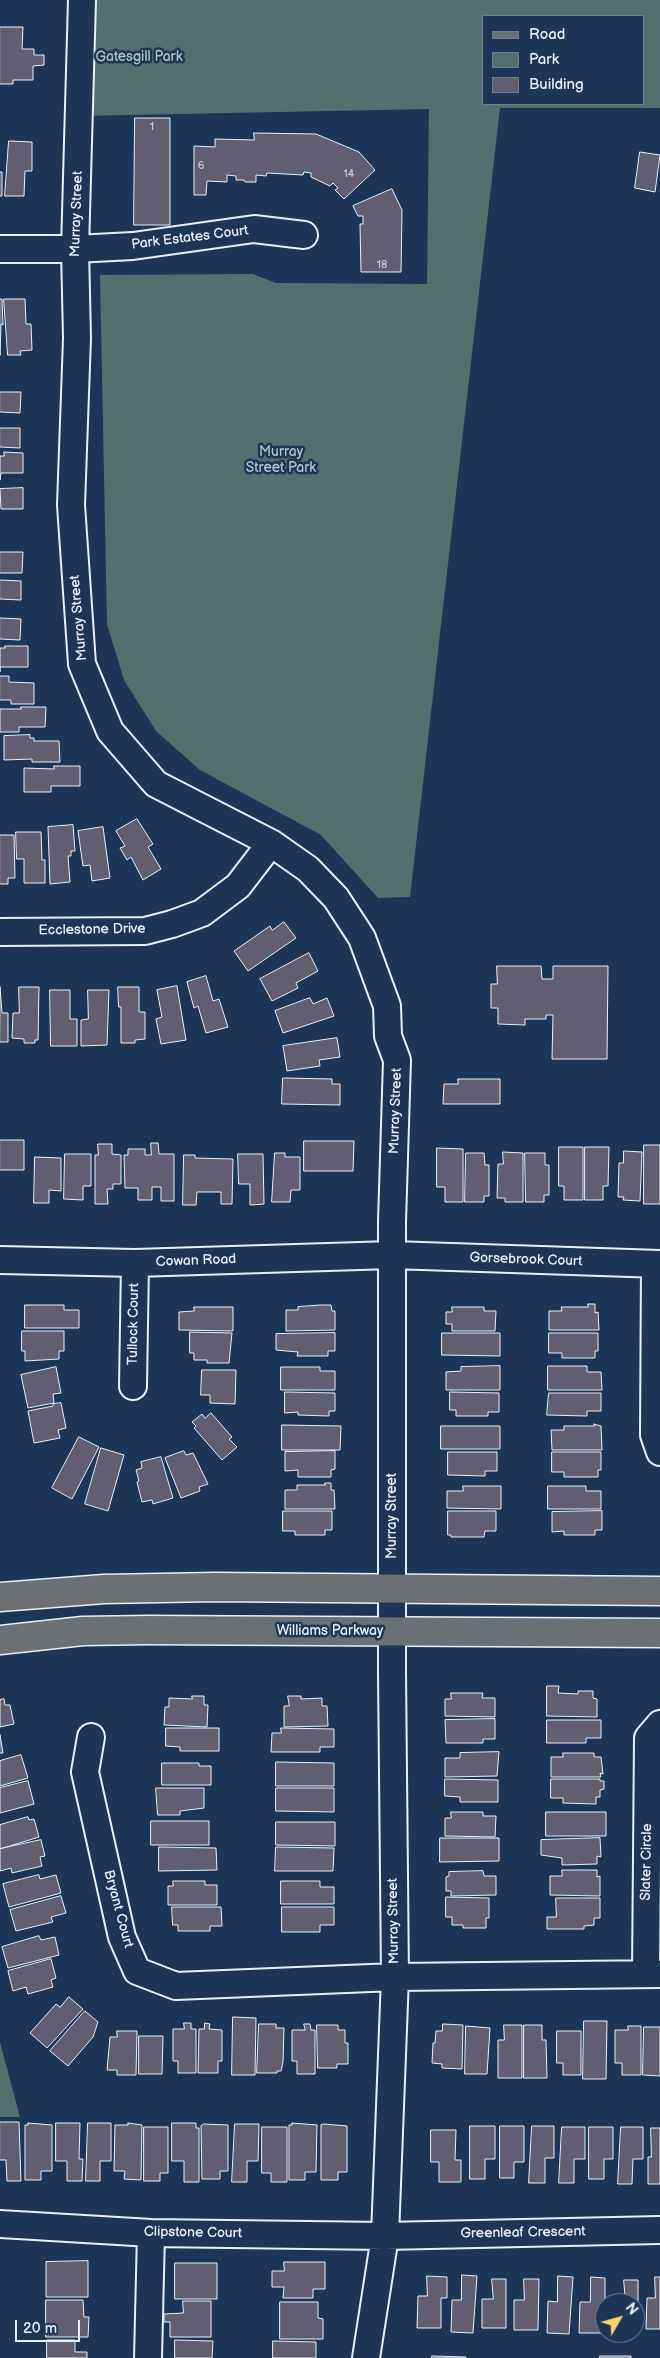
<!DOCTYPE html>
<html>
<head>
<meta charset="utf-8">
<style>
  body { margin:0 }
  #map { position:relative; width:660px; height:2358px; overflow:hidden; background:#1d3557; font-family:"Balsamiq Sans",sans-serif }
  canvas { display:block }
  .legend { position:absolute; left:482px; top:15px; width:162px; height:90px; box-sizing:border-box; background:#1d3557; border:1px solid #6e8097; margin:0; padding:6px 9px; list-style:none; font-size:15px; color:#e8f1f8 }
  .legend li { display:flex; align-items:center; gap:10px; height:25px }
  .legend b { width:25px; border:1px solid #6e8097 }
  .north { position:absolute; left:595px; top:2293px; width:50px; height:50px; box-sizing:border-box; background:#1d3557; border:1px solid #6e8097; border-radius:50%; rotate:52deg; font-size:14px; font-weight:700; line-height:20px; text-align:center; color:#e8f1f8 }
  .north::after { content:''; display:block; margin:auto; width:18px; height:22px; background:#ffd166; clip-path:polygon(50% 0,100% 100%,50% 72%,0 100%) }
  .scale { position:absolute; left:15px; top:2320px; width:65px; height:22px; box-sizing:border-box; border:2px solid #e8f1f8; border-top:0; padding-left:6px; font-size:15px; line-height:18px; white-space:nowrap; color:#e8f1f8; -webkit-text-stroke:4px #1d3557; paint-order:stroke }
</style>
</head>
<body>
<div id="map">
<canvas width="660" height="2358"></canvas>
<ul class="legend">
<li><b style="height:6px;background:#6b7074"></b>Road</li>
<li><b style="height:14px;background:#53706e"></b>Park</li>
<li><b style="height:14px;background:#625e71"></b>Building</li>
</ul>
<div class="north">N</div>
<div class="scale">20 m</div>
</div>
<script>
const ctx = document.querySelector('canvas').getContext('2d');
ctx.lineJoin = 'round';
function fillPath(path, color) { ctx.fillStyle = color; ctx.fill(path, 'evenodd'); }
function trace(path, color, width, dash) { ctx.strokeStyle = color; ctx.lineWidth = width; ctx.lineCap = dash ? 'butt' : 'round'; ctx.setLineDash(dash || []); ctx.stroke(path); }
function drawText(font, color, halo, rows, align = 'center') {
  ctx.font = font + ' "Balsamiq Sans",sans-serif'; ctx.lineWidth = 5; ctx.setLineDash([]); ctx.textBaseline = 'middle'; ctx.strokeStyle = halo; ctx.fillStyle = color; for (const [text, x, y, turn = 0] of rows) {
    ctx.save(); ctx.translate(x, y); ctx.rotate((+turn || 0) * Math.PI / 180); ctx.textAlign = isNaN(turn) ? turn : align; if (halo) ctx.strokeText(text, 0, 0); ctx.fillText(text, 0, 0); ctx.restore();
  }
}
fillPath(new Path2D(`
  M82,0H660V108H500L410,897L378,898L321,835L200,770L156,731L124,680L107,624L100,275L253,274L276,283L427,284L429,109L80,116ZM484,16H644V104H484Z
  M0,2042L20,2117H0Z`), '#53706e');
const building = new Path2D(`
  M0,27H23L22,49H34V55H44V65L33,66V80H13V84H0Z
  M135,118H170V225H134Z
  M254,133L316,134L359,152L375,170L344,199L335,190L338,188L333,183L330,186L311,177V173L304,172L303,175L267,173L266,176L256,175V182H245L244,180H236V176L227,175V182L207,181L206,195H194V146L215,147V139L254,140Z
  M9,141L32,142V171H25L24,196H5Z
  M640,152L660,155L655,192L635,188Z
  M0,172H2V196H0Z
  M392,189L402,210L401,272H361L360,224H363V216H358L353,206Z
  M0,299H2L3,325L1,324L0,355Z
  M4,299H25L26,324H31L32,350L20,351L21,355H8Z
  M0,392H21L20,413L0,412Z
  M0,428H20V448L0,447Z
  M4,452L23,453V473H1L0,480V456H4Z
  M23,488V509H1L0,489Z
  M0,552H23L22,573H0Z
  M0,580L21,581V600L0,599Z
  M0,618L21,619L20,640L0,639Z
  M5,646H28V667H0V672V648H5Z
  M0,676H9V682L34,683V704H11V700H0Z
  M21,707H46L45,727H19V732H0V709H21Z
  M30,735V738H34V741H59L60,762H32V759L4,760V736Z
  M54,766H80V786H51V792H24V768L54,769Z
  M137,819L153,844L148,847L161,869L143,880L131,857L127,860L120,848L125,846L116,831Z
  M73,825L75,851H71V856H68L70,882L50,884L48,827Z
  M103,827L110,878L92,881L90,865L83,866L78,831Z
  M16,832H41L42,860H45V883H24V859H17Z
  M0,835H14L15,878H8V884H0Z
  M284,922L296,938L248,971L234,951L270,926L272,930Z
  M309,953L318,971L296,983L298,988L272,1001L260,979Z
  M497,966H541L542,979H553V966H608L607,1059H552L553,1015H546V1019H525V1025L498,1024V1008H491V984H497Z
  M206,976L213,1001L219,999L228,1027L206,1033L198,1006L194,1008L187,982Z
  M177,986L186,1040L161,1044L156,1019L162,1017L157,990Z
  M0,987L2,1013H8V1042H0Z
  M19,987H39L38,1040H35V1043H24V1039L12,1038L13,1013H19Z
  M118,987H139V1012H145V1039L135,1040V1043H121V1007H119Z
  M50,990H70V1019H77V1046H51Z
  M88,990H109L107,1045L81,1046V1020L88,1019Z
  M310,998L313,1004L327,998L334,1016L283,1033L275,1011Z
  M337,1038L340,1057L319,1060L320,1066L287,1071L283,1046Z
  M283,1078L332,1079V1084H340V1105L282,1104Z
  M458,1079H500V1104H443L444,1084H458Z
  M0,1140H24V1170H0Z
  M304,1141H354L353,1171H304Z
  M151,1143H158L159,1154H174V1201H161V1187H152V1200H138V1188H125L124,1155H128V1149H145V1155H151Z
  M98,1144H112V1154L121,1155V1184H113V1189H107L108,1204H95V1155H98Z
  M644,1145H660V1204H644Z
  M559,1147H583V1200H564V1186H559Z
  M585,1147H609L608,1186H603V1200H585Z
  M437,1148L463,1149V1202H445V1187H437Z
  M624,1151L642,1152L640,1201L623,1200L624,1197H618L619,1163H623Z
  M503,1152L523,1153V1202H505V1198H497L498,1164H503Z
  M275,1153H285V1157H300V1190H291L290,1202H272Z
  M466,1153H484L485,1165H489V1196H484V1202H465Z
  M525,1153H545V1165H549V1195H544V1202H526Z
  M65,1154H91V1186H83V1200L64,1199Z
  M238,1154H263L264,1204L250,1205V1184H239Z
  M184,1155H195V1158L233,1159L232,1204H221V1192H197L196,1205H183Z
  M35,1157L61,1158V1191L49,1190V1203H34Z
  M588,1304H595V1313L598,1312L599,1330H549V1311H562L561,1307H588Z
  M25,1305H64V1310H79V1328H25Z
  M321,1305H331L332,1311H335V1330L286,1331V1310H298V1307Z
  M194,1307H233V1331L179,1330V1312L194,1311Z
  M452,1307H484V1311H496L495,1331H452V1324H446V1312H452Z
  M22,1331H64V1351H59V1359L25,1361V1351H22Z
  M190,1332L232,1333L229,1363H207V1360H194V1353H190Z
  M335,1333V1351H328V1356H297L298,1352L276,1350V1334Z
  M442,1333H500V1356L442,1355Z
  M549,1333H598V1351H595V1358H562V1353H549Z
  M500,1366V1390H446V1372L461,1371V1367Z
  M548,1366H587V1372H601L602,1390H548Z
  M56,1367L61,1393L53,1394L54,1403L28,1408L21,1375Z
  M281,1367H320V1371H335V1390H281Z
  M202,1370H236L235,1404L210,1403V1395H201Z
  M285,1392L335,1393V1411H329V1416L298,1415V1412L285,1413Z
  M450,1392L499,1393V1412H488V1416H456V1410H450Z
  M549,1393H601V1411H587V1416L547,1415Z
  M61,1403L66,1428L58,1430L60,1438L34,1443L28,1411L53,1406V1404Z
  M211,1413L232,1437L229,1439L237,1447L222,1460L194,1428L196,1426L192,1422L202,1414L205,1418Z
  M594,1424L601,1426L602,1450H552L551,1430H564V1426H594Z
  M282,1425L341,1426L340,1450H282Z
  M441,1426H500V1449H441Z
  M79,1437L99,1447L72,1499L52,1488Z
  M101,1448L124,1455L108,1511L85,1504Z
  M184,1451L186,1455L193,1453L208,1484L199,1487L200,1491L181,1498L165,1458Z
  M335,1451V1469L331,1470V1477H298V1470L285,1471V1452Z
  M448,1452H497V1471H485V1476L448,1475Z
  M552,1452H601V1470H598V1477H564V1472H552Z
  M161,1457L173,1498L153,1504L152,1500L142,1502L137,1482L139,1481L136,1470L142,1468L141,1462Z
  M325,1483H331V1490H334L335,1509H285V1490H297V1485H325Z
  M463,1486H501V1509L447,1508V1491H463Z
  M548,1486H586V1491H601V1509H548Z
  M283,1511H332V1530H325V1535H295V1531H283Z
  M448,1511H496V1531H485L484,1537H451V1535H448Z
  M602,1511V1530H595V1535H564V1531L552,1532V1512Z
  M547,1686H559L558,1693L578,1694V1691H593V1698L597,1699V1717L547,1716Z
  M451,1693H483L482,1698H495V1717L445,1716V1699H451Z
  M192,1696H204V1705H208L207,1727L164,1725L165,1707H169V1698L192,1699Z
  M288,1696H301V1699L322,1698V1706H327L328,1726L284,1727V1706H289Z
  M4,1699L5,1705H10L14,1724L0,1727V1700Z
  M495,1719V1739H483V1743H446L445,1720Z
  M547,1720H601V1738H586V1743H547Z
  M166,1728H219V1751H180V1747L166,1746Z
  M281,1728L334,1729V1747H320V1752H271L272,1733H281Z
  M0,1735L3,1753H0Z
  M499,1752L497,1776L445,1777V1758H460V1753Z
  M563,1753H594V1757H601L603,1774L600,1773L601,1777H551V1757H563Z
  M21,1755L28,1778L0,1786V1761Z
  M276,1762L334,1763V1786H276Z
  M162,1763H199V1766H211V1785H162Z
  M445,1779L498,1780V1802H460V1797L445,1796Z
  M551,1779H600V1781H604V1789L600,1790V1797H596V1804L563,1803V1798H551Z
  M28,1781L34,1804L0,1813V1788Z
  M156,1788H204V1808L180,1811V1815H158Z
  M276,1788H334V1812L276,1811Z
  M451,1812H483V1816H496L495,1837L445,1836V1818H451Z
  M546,1812H606V1836H546Z
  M28,1817L29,1820L34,1819L39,1837L0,1849V1825Z
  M151,1821H209V1845H151Z
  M276,1822H335V1846L276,1845Z
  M440,1838H499V1861L440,1862Z
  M600,1838L601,1857L597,1856V1864L562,1865V1858L541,1855V1840Z
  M41,1840L45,1856L40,1857L42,1866L12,1873L11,1868L0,1871V1849Z
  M159,1847L216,1848L217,1870L159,1871Z
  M276,1847L334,1848L333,1871H275Z
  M562,1870H597V1877L600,1876V1896L550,1895V1876H562Z
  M483,1871L484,1876H496V1895L451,1896V1891H446V1877L449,1876V1872Z
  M39,1875L40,1879L56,1875L61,1893L9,1907L3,1884Z
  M173,1881H205V1885H217V1905H168V1886H173Z
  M281,1881H320V1887H334V1904H281Z
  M61,1896L66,1913L51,1917L53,1922L16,1931L10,1910Z
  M446,1897L489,1898V1918H486V1928H463V1925H452V1917H446Z
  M556,1898H600V1918H594V1925L584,1926V1929H547V1917H556Z
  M172,1907H221L222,1926H210V1931H178V1925H173Z
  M282,1907H334V1925H320V1932H282Z
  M39,1936L41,1940L55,1937L59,1955L8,1968L2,1947Z
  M51,1959L56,1978L51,1980L53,1987L28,1994L26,1987L13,1991L8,1971Z
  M69,1997L83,2009L47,2048L30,2033L56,2004L60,2007Z
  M85,2011L98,2022L93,2037L68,2066L50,2051Z
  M233,2017L256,2018L255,2075H232Z
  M584,2021H607L606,2079H583Z
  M184,2023H191V2029H196V2073H178V2061H173V2029H184Z
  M205,2023L210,2024L209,2029L222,2030V2061H218V2073H198L199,2029H204Z
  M259,2024H276V2028H284L283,2062L281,2071H277V2073H257Z
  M304,2024H310L311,2030H315V2074H297V2061H292V2030H305Z
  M443,2024L463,2025L462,2069L442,2068V2064L432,2063L433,2043H435L436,2031H442Z
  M317,2025H338V2030H345V2043H348V2064H337V2068H318Z
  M504,2025H522V2078H498V2040H504Z
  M524,2025H542V2040H546L547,2078H524Z
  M466,2026L490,2028L487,2074H465Z
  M628,2026H641V2075H622V2063H615V2030H628Z
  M644,2027H660V2076L643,2075Z
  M117,2031H137L136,2075H117V2070H107L110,2037H117Z
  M557,2031H581V2075H563V2063H557Z
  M139,2036H163L162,2074H139Z
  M0,2122H19L21,2181H7L6,2160H0Z
  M28,2123L52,2125V2171H41V2180H25V2125H28Z
  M56,2123H80L79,2159H83L82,2181H67V2161H56Z
  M88,2123H111V2161H100V2181H86Z
  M128,2123L142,2125L141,2180L124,2179L125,2171H114L115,2125H128Z
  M172,2123H196V2128H199V2182H184V2161H172Z
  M292,2123L317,2125L316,2172H305V2180H289V2125H292Z
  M204,2124L228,2125V2171H220V2179H202L201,2126Z
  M235,2124H259L258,2161H247V2182H232Z
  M324,2124L347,2126V2172H338V2180H321V2125Z
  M470,2126H495V2159H485V2179H470Z
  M500,2126H524V2162H514V2178H500Z
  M532,2126H554V2158H545V2183H529Z
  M144,2127H168V2173H160V2181H144Z
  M262,2127H287V2182H271V2173H262Z
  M562,2127H585V2159H574V2183H559Z
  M589,2127H613V2159H604V2179H589Z
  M621,2127H643V2159H633L632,2184H618Z
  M651,2128H660V2184H648V2157H651Z
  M431,2130H456L455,2160H461V2182H439V2162H431Z
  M88,2261V2297H46V2262Z
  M284,2262H325V2289H313V2298H283L284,2287H272V2271H284Z
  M175,2263H217V2299H175Z
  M462,2275L477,2276L473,2333L451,2332L452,2300H461Z
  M427,2276L447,2277V2298H441V2328H417L418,2296H427Z
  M558,2276L573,2277L569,2334L547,2333L548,2301L557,2302Z
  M591,2277L605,2278V2304H602L601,2333H579L580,2302H590Z
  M655,2277H660V2329H646L647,2298H655Z
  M492,2279H506V2328H482V2299H493Z
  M524,2279H539L538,2330H514V2300H524Z
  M624,2280H638V2328H635V2303H615V2300H625Z
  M46,2300H83L84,2317H89L88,2337H46Z
  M183,2301H211V2337H170V2322H164V2314L183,2313Z
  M280,2302H318V2318L323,2319V2339H280Z
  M47,2340H75V2352H87V2358H47Z
  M175,2340L213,2341L212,2358H175Z
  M273,2341L316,2342V2358H273Z
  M432,2356L466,2357V2358H432Z
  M600,2356H631V2358H600Z`);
fillPath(building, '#625e71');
trace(building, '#e8f1f8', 1);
const minor = new Path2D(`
  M82,0L75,249L77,338L71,505L82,664L110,731L156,784L271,843L308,869L336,898L362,938L387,1006L388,1036L397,1060L392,1222V1672L395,1977L385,2236L366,2358
  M0,249H75L133,246L254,229L304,235
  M0,932L145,931L172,924L202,913L238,886L271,843
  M0,1260L135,1263L392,1255L660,1264
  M655,1264L654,1435L660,1452
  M133,1386L135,1263
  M91,1737L85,1772L122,1937L137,1971L176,1986L395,1977L660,1974
  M646,1974L648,1738L660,1724
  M0,2224L151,2233L385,2236L660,2230
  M148,2358L151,2233`);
const major = new Path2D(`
  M0,1597L104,1589L215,1587L660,1591
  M0,1640L83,1631L148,1630L660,1633`);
trace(minor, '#e8f1f8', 30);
trace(major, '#e8f1f8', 31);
trace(minor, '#1d3557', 26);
trace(major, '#6b7074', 28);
drawText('11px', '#c6ccd6', null, [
  ["1",152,127],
  ["6",201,166],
  ["14",349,174],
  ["18",382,265]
]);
drawText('14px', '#b4c4c8', '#1d3557', [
  ["Gatesgill Park",139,57],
  ["Murray",281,452],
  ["Street Park",281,468]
]);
drawText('14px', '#e8f1f8', '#1d3557', [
  ["Murray Street",77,214,-88],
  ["Park Estates Court",190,238,-7],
  ["Murray Street",79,618,-95],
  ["Ecclestone Drive",92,930,-1],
  ["Murray Street",396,1111,-88],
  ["Gorsebrook Court",526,1260,2],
  ["Cowan Road",196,1261,-2],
  ["Tullock Court",134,1324,-89],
  ["Murray Street",392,1516,-90],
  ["Williams Parkway",330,1631],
  ["Slater Circle",647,1862,-89],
  ["Bryant Court",118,1909,75],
  ["Murray Street",394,1921,-91],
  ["Clipstone Court",193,2233,1],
  ["Greenleaf Crescent",523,2233,-1]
]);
</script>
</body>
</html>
